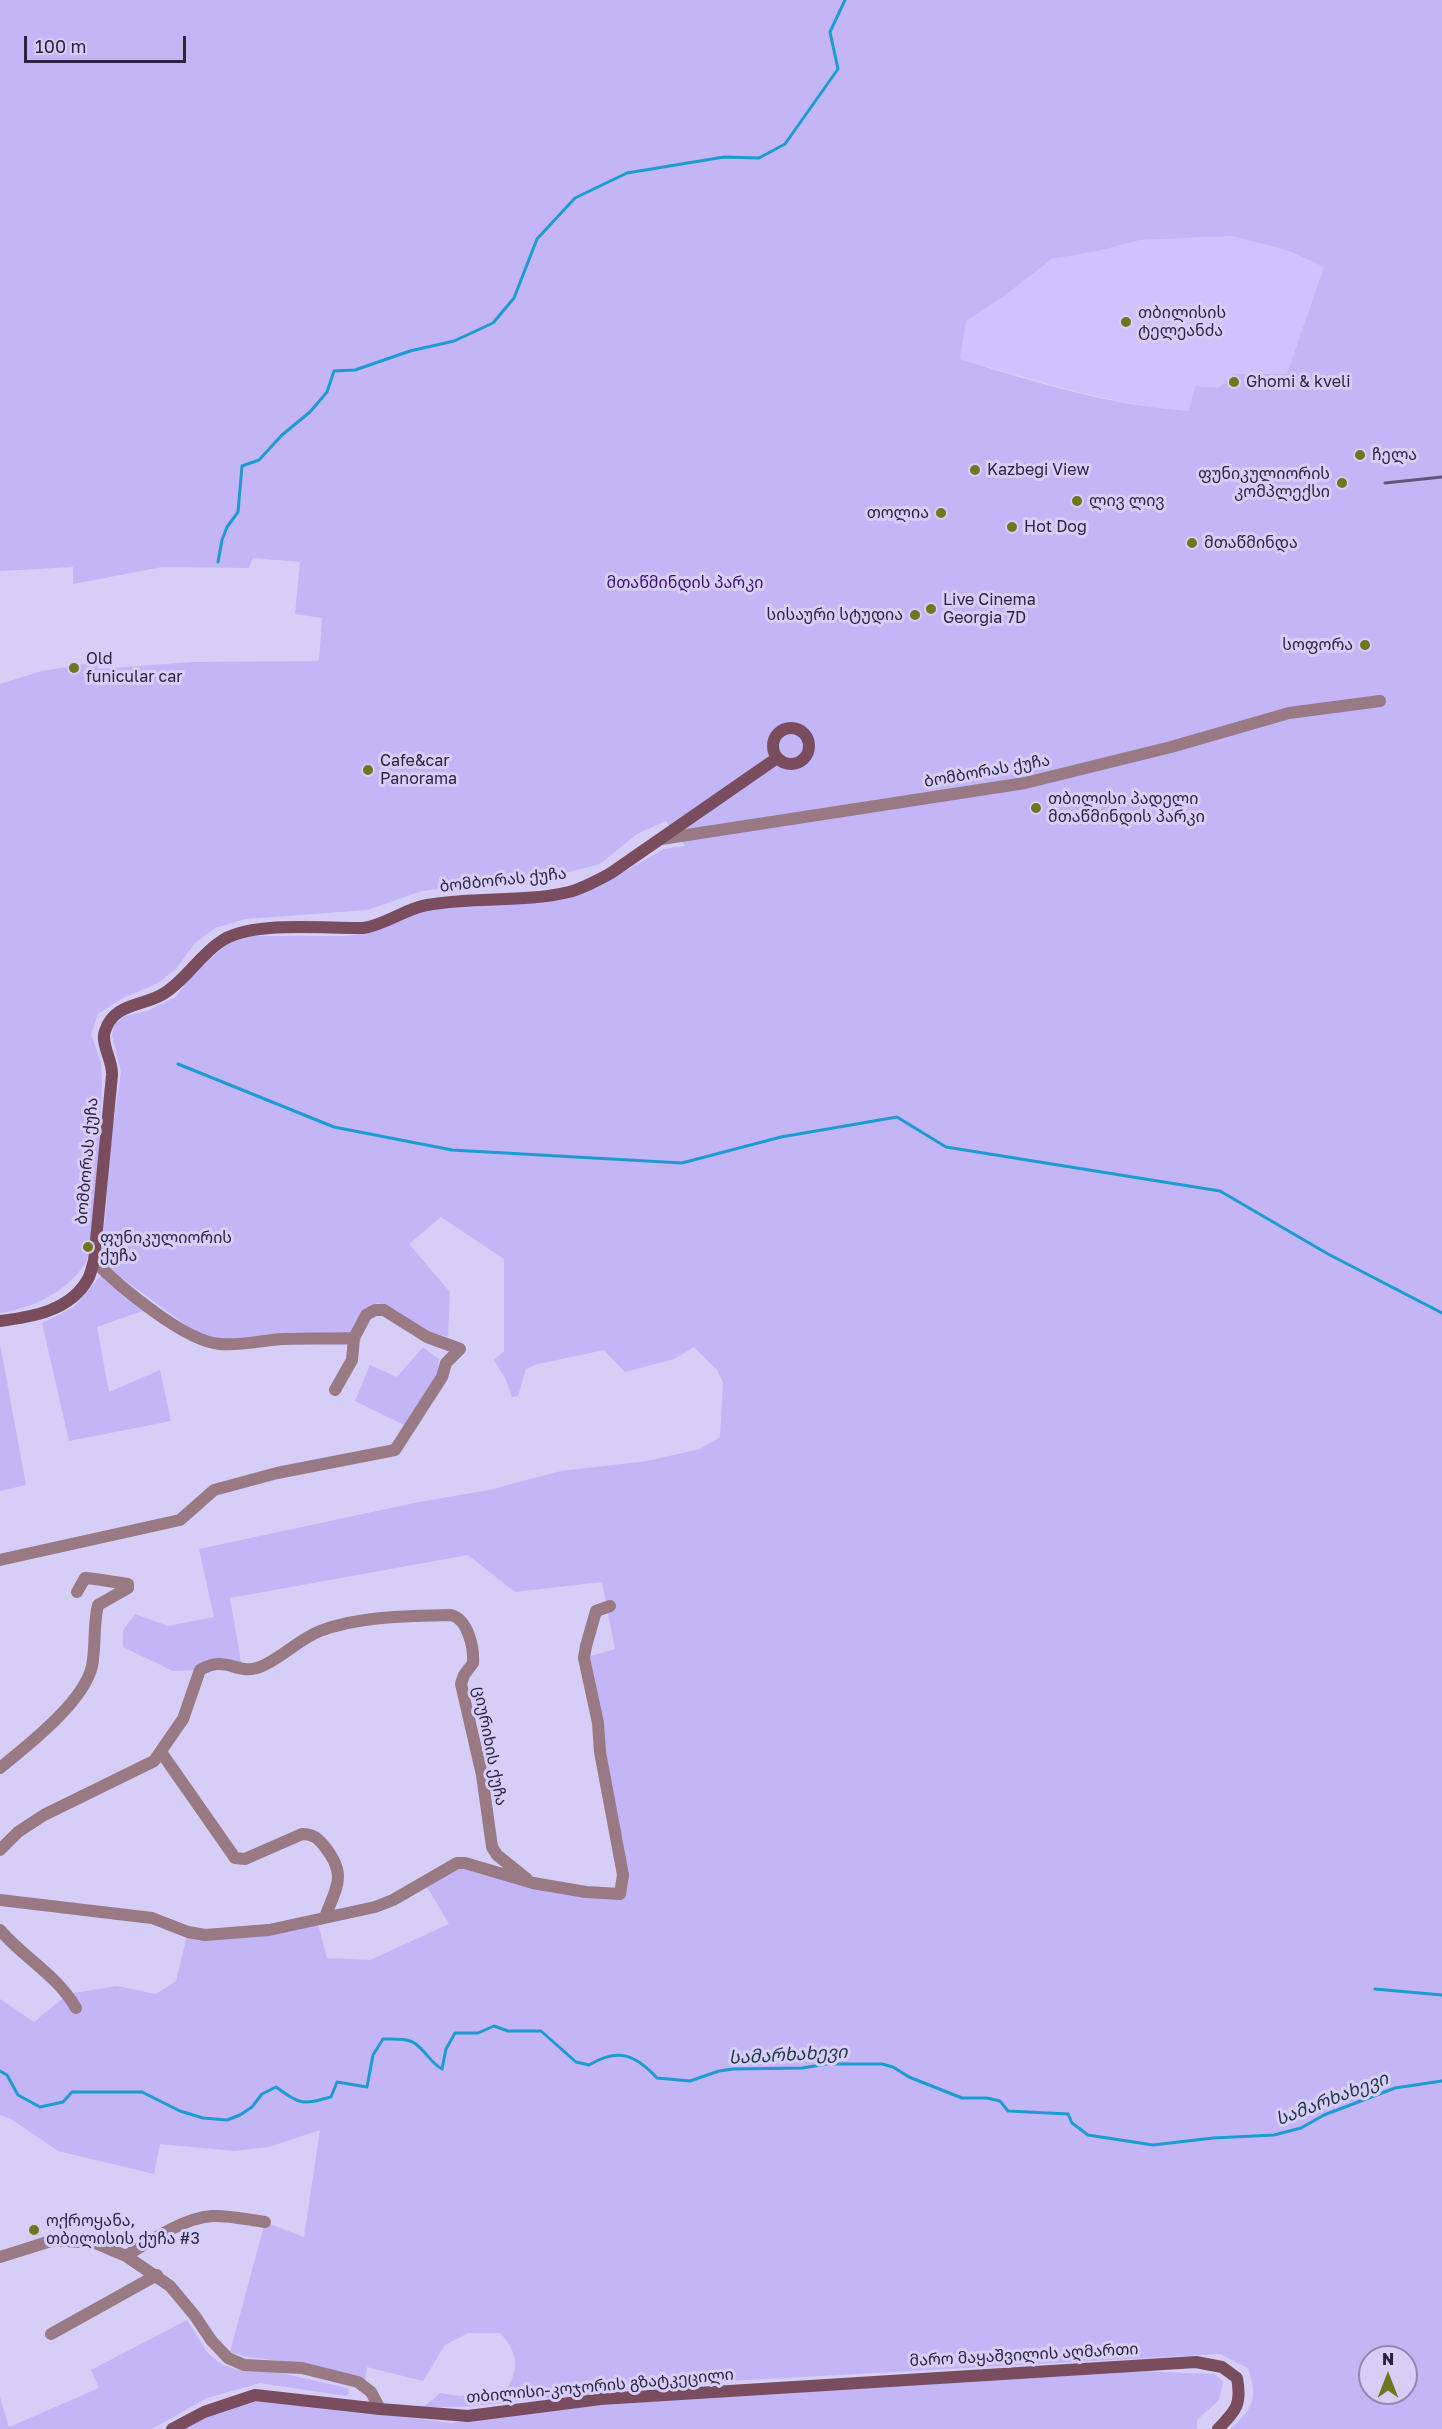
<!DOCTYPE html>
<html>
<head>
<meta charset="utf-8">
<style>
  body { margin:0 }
  #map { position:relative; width:1442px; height:2429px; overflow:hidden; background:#d6cef7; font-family:"Golos Text",sans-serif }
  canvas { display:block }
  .north { position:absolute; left:1358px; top:2345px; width:60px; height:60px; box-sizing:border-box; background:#d6cef7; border:2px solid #928aad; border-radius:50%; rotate:0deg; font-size:16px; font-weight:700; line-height:24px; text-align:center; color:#2c253f }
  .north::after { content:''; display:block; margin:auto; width:21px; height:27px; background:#6e7620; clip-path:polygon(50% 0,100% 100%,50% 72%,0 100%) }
  .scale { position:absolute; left:24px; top:36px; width:162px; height:27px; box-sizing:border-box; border:3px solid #2c253f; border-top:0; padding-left:8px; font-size:18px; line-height:21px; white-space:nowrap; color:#2c253f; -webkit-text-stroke:4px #d6cef7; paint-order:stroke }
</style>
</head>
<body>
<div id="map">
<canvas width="1442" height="2429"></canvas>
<div class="north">N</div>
<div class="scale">100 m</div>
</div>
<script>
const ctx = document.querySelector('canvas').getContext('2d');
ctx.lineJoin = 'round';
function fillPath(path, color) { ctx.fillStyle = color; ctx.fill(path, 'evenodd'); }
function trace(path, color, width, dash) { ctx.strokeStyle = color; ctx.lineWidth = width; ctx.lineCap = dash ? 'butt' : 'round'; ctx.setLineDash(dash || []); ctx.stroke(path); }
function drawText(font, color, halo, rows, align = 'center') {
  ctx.font = font + ' "Golos Text","Noto Sans Georgian",sans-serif'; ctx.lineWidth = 6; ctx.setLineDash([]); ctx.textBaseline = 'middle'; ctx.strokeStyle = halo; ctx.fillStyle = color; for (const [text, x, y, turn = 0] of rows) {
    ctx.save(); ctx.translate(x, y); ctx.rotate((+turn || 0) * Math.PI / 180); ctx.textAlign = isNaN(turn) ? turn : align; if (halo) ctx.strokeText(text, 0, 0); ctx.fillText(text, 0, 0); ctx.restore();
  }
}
fillPath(new Path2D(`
  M1232,236L1289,251L1325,267L1287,374H1234L1218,388L1195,386L1190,411L1157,409L1078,392L960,359L966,321L1004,296L1052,259L1098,251L1140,240Z`), '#cfc2fe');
fillPath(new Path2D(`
  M0,0H1442V2429H1231C1254,2406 1258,2400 1248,2368L1220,2354L693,2383L463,2407H424L440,2393L459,2396L507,2389C520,2367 517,2351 500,2333H468L445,2345L423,2381L367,2367L365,2381L313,2365L248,2357L230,2352L265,2222L304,2237L320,2130L269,2147L234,2151L160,2144L154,2174L58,2151L11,2119L0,2115V1999L34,2022L68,1994L117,1986L156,1994L176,1981L188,1932L317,1920L327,1958L370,1960L449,1924L424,1882L457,1863L505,1875L620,1894L584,1658L615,1649L602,1582L515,1592L468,1555L230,1598L242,1668L173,1671L123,1647V1630L135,1614L168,1626L214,1617L199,1549L419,1502L489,1490L561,1471L647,1461L700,1449L720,1437L723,1382L717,1370L694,1347L674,1359L625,1372L604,1350L538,1364L526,1369L518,1396L512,1397L506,1380L494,1360L504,1351V1259L441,1217L409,1244L450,1292L448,1337L426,1331L396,1310L378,1303L364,1310L352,1333L216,1339L198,1334L99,1261L106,1211L109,1155L121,1072L112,1035L115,1024L125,1016L147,1011L176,997L195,971L228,944L247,936H347L372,932L425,910L535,900L613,878L664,849L685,846L666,821L637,834L600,864L565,873L422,891L367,910L246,919L215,928L195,943L176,969L158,983L121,999L98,1014L91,1034L101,1062L102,1082C100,1116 99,1241 85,1264C65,1293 33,1308 0,1313V684L42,671L97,662L98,669L193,662L319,661L322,618L295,614L300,562L253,558L249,568L162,567L73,584V567L0,571ZM1232,236L1289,251L1324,267L1287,374H1234L1218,388L1195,386L1189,411C1111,406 1034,382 960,359L966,321L1004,296L1052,259L1098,251L1140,240ZM1370,2357H1406V2393H1370Z
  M102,1274L145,1310L97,1327L109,1392L160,1370L171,1421L69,1441L42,1323L74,1307Z
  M0,1344L26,1485L0,1491Z
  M423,1347L439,1359L437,1376L404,1425L355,1401L370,1365L397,1377Z
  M187,2320L207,2352L221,2364L238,2370L276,2372L348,2388L349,2393L346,2396L260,2383L207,2398L152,2429H0V2397L9,2427L99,2388L91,2370Z
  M1136,2371L1215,2374L1223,2382L1219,2400L1197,2420V2429H179C206,2413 232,2403 264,2400L452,2423L535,2410L974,2378Z`), '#c4b5f6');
trace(new Path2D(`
  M218,562L222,540L227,527L238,512L242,466L259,460L282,435L310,412L327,392L334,371L355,370L410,351L454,341L493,323L514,298L537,239L575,198L627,173L724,157L759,158L785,144L838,69L830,32L845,0
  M178,1064L334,1127L452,1150L682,1163L781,1137L897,1117L946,1147L1220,1191L1328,1254L1442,1313
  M1375,1989L1442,1995
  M0,2071L7,2075L18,2095L40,2107L63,2102L72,2092H142L180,2111L203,2118L227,2120L240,2115L252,2107L262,2094L276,2087C301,2105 302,2105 331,2097L337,2082L367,2087L373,2055L383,2039C394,2039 409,2038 417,2045C427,2053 431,2063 442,2069L446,2049L455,2033H478L494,2026L508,2031H541L576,2062L589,2065C618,2048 635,2054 657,2078L690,2081L719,2071L733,2069L802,2068L827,2064H882L893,2067L909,2077L962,2098H987L1000,2101L1008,2111L1068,2114L1072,2123L1088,2135L1153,2145L1213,2138L1274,2135L1301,2128L1324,2115L1395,2088L1442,2081`), '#1d9cd4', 3);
trace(new Path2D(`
  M661,839L1025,783L1171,747L1289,713L1380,701
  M94,1261C118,1285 185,1342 220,1344C241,1346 263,1340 284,1339C307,1338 331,1339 354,1338
  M335,1390L352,1360L354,1338L366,1315L375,1310H384L427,1337L460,1349
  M0,1560L180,1520L214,1490L277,1473L395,1450L442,1377L446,1363L460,1349
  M161,1752L235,1858L245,1859L302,1834C313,1834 318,1838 325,1847C347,1875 337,1886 325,1917
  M0,1768C28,1745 84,1702 92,1666C96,1646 93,1625 98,1605L128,1588V1584C120,1583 91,1578 85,1578L77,1592
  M0,1850L18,1832L44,1815L154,1761L183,1719L200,1670C226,1655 235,1674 257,1668C279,1661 297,1640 320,1631C358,1616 410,1616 451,1615C468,1619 474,1648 473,1663L464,1675L461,1684L482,1775L492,1847L497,1855L527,1879
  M0,1900L152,1918L188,1932L205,1935L269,1930L375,1907L393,1900L457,1863H465L533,1883L586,1892L620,1894L623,1875L600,1752L598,1723L584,1658L586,1646L596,1611L610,1606
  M0,1930C24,1958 57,1975 76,2008
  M126,2256C150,2241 183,2218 212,2216C229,2215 248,2220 265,2222
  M0,2257L54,2240L95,2243L126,2256L170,2286L195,2316L211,2340L228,2358L244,2365L302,2368L358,2382L371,2392L380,2409
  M51,2334L157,2275`), '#987984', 12);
trace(new Path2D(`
  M773 746a18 18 0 1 1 36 0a18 18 0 1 1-36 0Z
  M0,1321C32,1317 70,1311 88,1279C91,1274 92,1266 94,1261C100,1199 106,1137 112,1075C113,1061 100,1043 105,1031C114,1003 141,1007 163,994C185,981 199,956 220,942C250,920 325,929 363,928C386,925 404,909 427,905C474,896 523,903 569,892C584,888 598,880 611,873L777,758
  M172,2429L204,2412L255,2395L380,2409L468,2416L601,2399L1196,2362L1222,2367L1237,2378C1242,2405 1236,2410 1218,2429`), '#794d5e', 12);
trace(new Path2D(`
  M1385,483L1442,477`), '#5e5775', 3);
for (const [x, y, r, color] of [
  [1126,322,6,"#6e7620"],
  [1234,382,6,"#6e7620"],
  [1360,455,6,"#6e7620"],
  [975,470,6,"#6e7620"],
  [1342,483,6,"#6e7620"],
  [1077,501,6,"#6e7620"],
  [941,513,6,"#6e7620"],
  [1012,527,6,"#6e7620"],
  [1192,543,6,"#6e7620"],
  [931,609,6,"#6e7620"],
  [915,615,6,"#6e7620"],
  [1365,645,6,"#6e7620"],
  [74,668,6,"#6e7620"],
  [368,770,6,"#6e7620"],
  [1036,808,6,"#6e7620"],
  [88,1247,6,"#6e7620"],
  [34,2230,6,"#6e7620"]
]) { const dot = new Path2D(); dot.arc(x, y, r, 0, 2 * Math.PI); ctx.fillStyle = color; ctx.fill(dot); trace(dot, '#d6cef7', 2); }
drawText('16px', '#2c253f', '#d6cef7', [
  ["თბილისის",1138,313],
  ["ტელეანძა",1138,331],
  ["Ghomi & kveli",1246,382],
  ["ჩელა",1372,455],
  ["Kazbegi View",987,470],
  ["ფუნიკულიორის",1330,474,"right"],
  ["კომპლექსი",1330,492,"right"],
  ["ლივ ლივ",1089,501],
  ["თოლია",929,513,"right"],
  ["Hot Dog",1024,527],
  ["მთაწმინდა",1204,543],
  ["Live Cinema",943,600],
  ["Georgia 7D",943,618],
  ["სისაური სტუდია",903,615,"right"],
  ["სოფორა",1353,645,"right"],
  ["Old",86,659],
  ["funicular car",86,677],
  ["Cafe&car",380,761],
  ["Panorama",380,779],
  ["თბილისი პადელი",1048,799],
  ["მთაწმინდის პარკი",1048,817],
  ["ფუნიკულიორის",100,1238],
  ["ქუჩა",100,1256],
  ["ოქროყანა,",46,2221],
  ["თბილისის ქუჩა #3",46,2239]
], 'left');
drawText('16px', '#3b0f75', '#d6cef7', [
  ["მთაწმინდის პარკი",685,583]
]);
drawText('16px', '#2c253f', '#d6cef7', [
  ["ბომბორას ქუჩა",987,771,-10],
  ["ბომბორას ქუჩა",503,880,-6],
  ["ბომბორას ქუჩა",87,1161,-85],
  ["ციურიხის ქუჩა",490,1746,79],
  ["მარო მაყაშვილის აღმართი",1024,2355,-3],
  ["თბილისი-კოჯორის გზატკეცილი",600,2386,-5]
]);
drawText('italic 18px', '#1e3643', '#d6cef7', [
  ["სამარხახევი",788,2055,-3],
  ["სამარხახევი",1332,2099,-21]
]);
</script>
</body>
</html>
